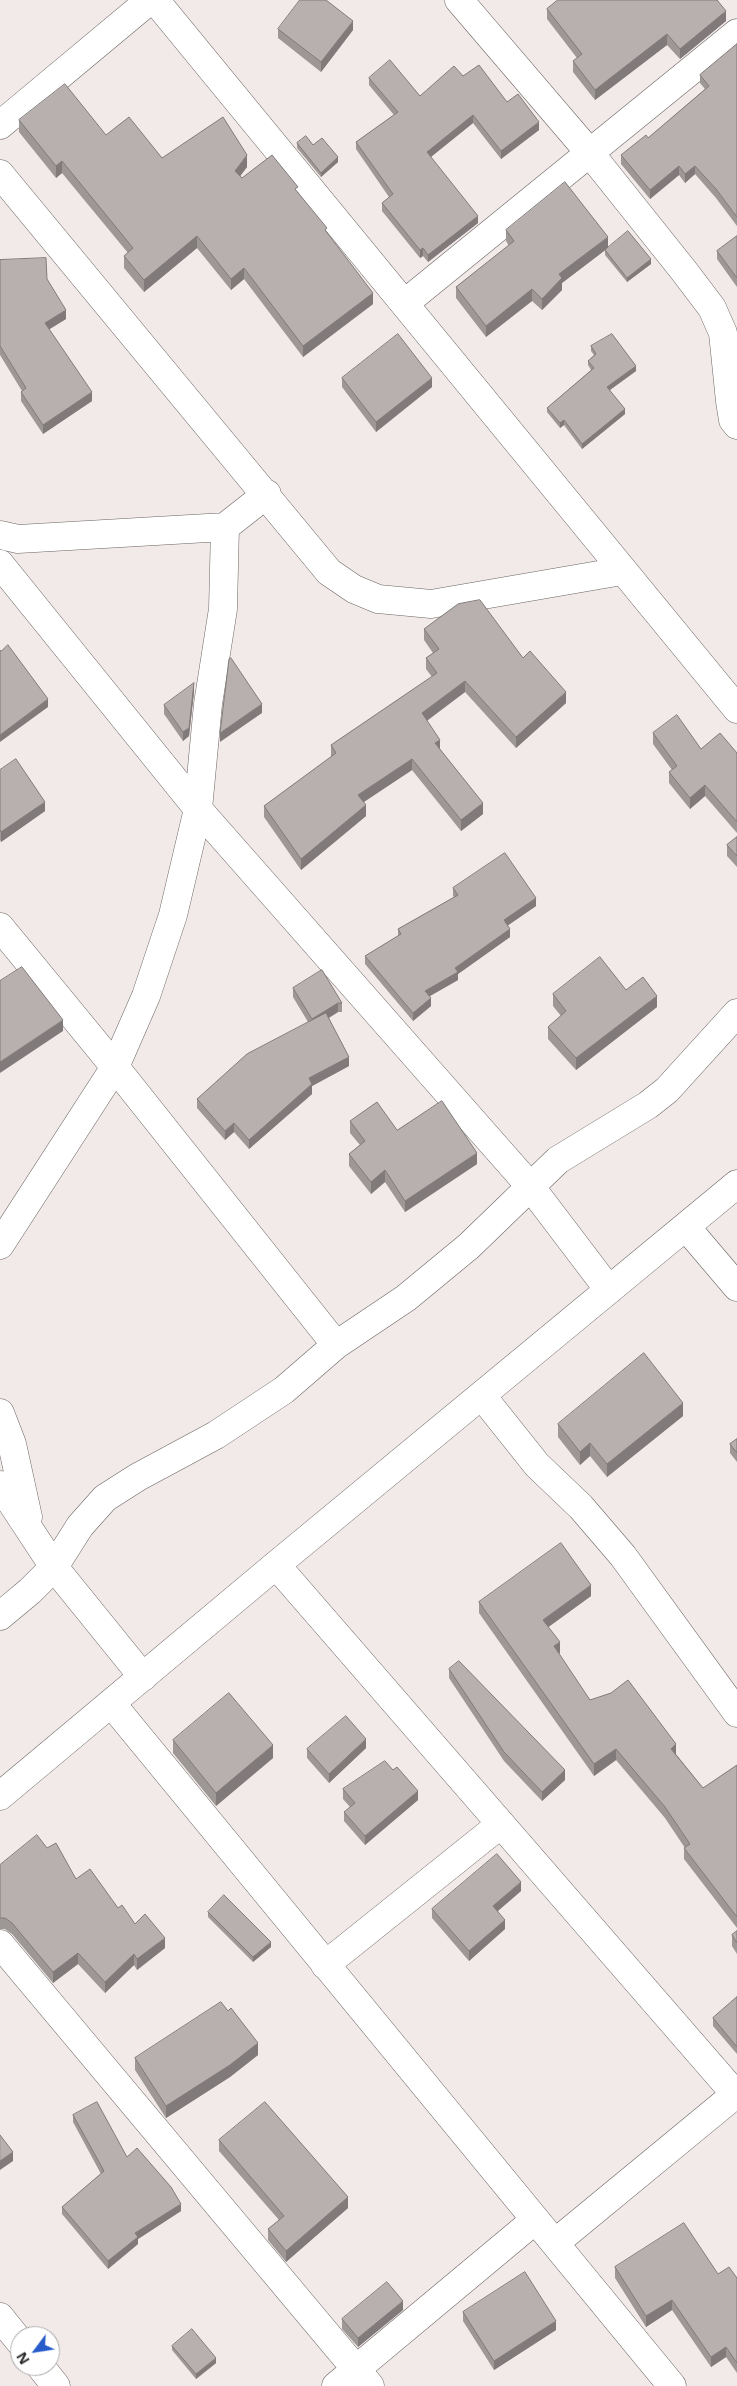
<!DOCTYPE html>
<html>
<head>
<meta charset="utf-8">
<style>
  body { margin:0 }
  #map { position:relative; width:737px; height:2386px; overflow:hidden; background:#f1eae8; font-family:"Noto Sans",sans-serif }
  canvas { display:block }
  .north { position:absolute; left:10px; top:2326px; width:50px; height:50px; box-sizing:border-box; background:#fff; border:1px solid #a9a8a8; border-radius:50%; rotate:239deg; font-size:14px; font-weight:700; line-height:20px; text-align:center; color:#292626 }
  .north::after { content:''; display:block; margin:auto; width:18px; height:22px; background:#265bc9; clip-path:polygon(50% 0,100% 100%,50% 72%,0 100%) }
</style>
</head>
<body>
<div id="map">
<canvas width="737" height="2386"></canvas>
<div class="north">N</div>
</div>
<script>
const ctx = document.querySelector('canvas').getContext('2d');
ctx.lineJoin = 'round';
function trace(path, color, width, dash) { ctx.strokeStyle = color; ctx.lineWidth = width; ctx.lineCap = dash ? 'butt' : 'round'; ctx.setLineDash(dash || []); ctx.stroke(path); }
function fillPath(path, color) { ctx.fillStyle = color; ctx.fill(path, 'evenodd'); }
const minor = new Path2D(`
  M155,0L737,709
  M459,0L589,152L684,271L712,308L723,333L730,401L733,420L737,425
  M0,125L150,0
  M0,174L329,572L354,589L378,599L431,604L622,571
  M405,303L737,33
  M0,535L18,539L225,527L267,494
  M0,564L198,809L530,1186L609,1290
  M0,927L115,1067L336,1345
  M686,1227L737,1287
  M0,1245L115,1067L146,996L173,915L198,809L208,704L223,609L225,527
  M482,1396L537,1465L581,1507L623,1556L737,1713
  M0,1413L12,1444L28,1517
  M0,1485L54,1567L143,1677
  M276,1565L737,2096
  M0,1616L30,1591L54,1567L80,1526L105,1498L138,1477L216,1435L284,1390L336,1345L406,1298L469,1246L558,1160L648,1105L667,1090L737,1013
  M111,1703L672,2386
  M0,1796L276,1565L737,1184
  M0,1944L370,2386
  M325,1965L501,1824
  M555,2243L737,2093
  M0,2317L20,2342
  M40,2366L56,2386
  M336,2386L535,2220`);
trace(minor, '#6a6462', 29);
trace(minor, '#fff', 28);
fillPath(new Path2D(`
  M558,0H718V1L726,21L680,59L667,45L595,100L573,72V61L577,58L547,19V9Z
  M278,29L353,30L321,72L278,38Z
  M737,44V226L716,198L695,174L685,183L679,175L650,199L621,164V155L648,138L705,89L700,83V75Z
  M463,76L507,102L539,130L501,159L473,123L431,157L478,223L428,262L423,256L420,258L382,211V203L389,197L356,149V142L394,115L369,85V78L420,96Z
  M19,120L106,135L162,158L247,167L240,176L242,178L298,192L327,233L373,304L303,357L244,279L231,290L197,248L144,292L124,268V256L128,253L62,173L56,178L19,132Z
  M297,143L313,145L338,162L321,177L297,148Z
  M506,230L608,248L651,264L627,282L605,255V250L562,283V290L542,310L532,301L486,337L456,298V287L509,246L506,241Z
  M737,236V287L717,259V251Z
  M0,260L47,279L66,319L49,329L92,401L43,434L21,401V392L22,391L0,355Z
  M591,346L636,371L610,390L625,414L582,449L564,425L560,428L547,412V408L591,370L588,365V361L594,355L591,351Z
  M342,378L432,387L376,432L342,387Z
  M424,629L523,658L566,703L516,748L465,692L427,721L440,749L483,814L461,831L412,770L363,802L366,816L301,870L264,817V806L331,757V745L432,677L426,669V658L433,653L424,640Z
  M194,692L189,736L183,741L164,714V705Z
  M653,733L701,749L737,753V833L705,796L690,809L669,783V772L672,770L653,744Z
  M0,770L45,811L1,842L0,840Z
  M737,837V867L727,856V845Z
  M453,888L536,906L507,926L510,937L458,974V980L429,996L431,1006L413,1021L365,964V956L398,936V929L454,897L453,896Z
  M293,988L342,1003V1012H338L329,1018L349,1066L312,1086V1094L249,1149L234,1132L225,1140L197,1108V1099L308,1022L293,997Z
  M626,990L657,1007L576,1070L548,1039V1027L561,1016L553,1006V994Z
  M350,1121L397,1130L477,1164L405,1212L385,1182L371,1194L349,1166V1154L360,1145L350,1133Z
  M683,1416L607,1477L590,1456L580,1465L558,1437V1424Z
  M737,1439V1462L730,1453V1444Z
  M591,1596L548,1627L560,1653L558,1654L590,1700L676,1754L703,1788L737,1765V1928L684,1859V1848H685L665,1818L616,1760L594,1776L479,1613V1602Z
  M449,1669L565,1780L542,1801L504,1761L449,1678Z
  M173,1740L273,1758L216,1806L173,1753Z
  M366,1748L329,1783L307,1758V1749Z
  M393,1770L418,1800L365,1845L344,1821V1812L350,1807L343,1799V1789Z
  M47,1848L76,1879L118,1908L135,1924L165,1948L137,1970L134,1965L105,1993L78,1964L53,1983L12,1934L5,1929H0V1865Z
  M521,1891L498,1911L505,1929L469,1961L432,1918V1909Z
  M208,1912L271,1947L253,1962L208,1917Z
  M737,1931V1954L732,1946V1935Z
  M737,1997V2054L713,2026V2018Z
  M258,2055L230,2077L166,2118L135,2070V2058Z
  M73,2115L127,2157L181,2211L138,2239V2244L108,2269L62,2214V2207L101,2174L73,2122Z
  M219,2140L348,2208L286,2262L268,2240V2229L279,2220L219,2151Z
  M615,2267L718,2274L737,2278V2373L726,2357L711,2367L672,2310L646,2327L615,2278Z
  M403,2310L358,2347L342,2329V2319Z
  M463,2312L556,2330L494,2370L463,2321Z
  M172,2346L216,2363L196,2379L172,2350Z`), '#9d9796');
fillPath(new Path2D(`
  M726,11V21L680,59V49Z
  M353,21V30L321,72V62Z
  M667,34V45L595,100V90Z
  M473,115V123L427,160V152Z
  M539,122V130L501,159V151Z
  M247,155V167L235,183V171Z
  M338,157V162L321,177V173Z
  M62,161V173L56,178V166Z
  M679,166V175L650,199V190Z
  M695,166V174L685,183V174Z
  M478,216V223L428,262V255Z
  M197,236V248L144,292V280Z
  M608,237V248L562,283V290L542,310V299L559,274Z
  M423,248V256L420,258V250Z
  M651,259V264L627,282V278Z
  M244,268V279L231,290V279Z
  M532,289V301L486,337V326Z
  M373,293V304L303,357V346Z
  M66,310V319L45,332V323Z
  M636,366V371L607,392V387Z
  M432,378V387L376,432V422Z
  M92,392V401L43,434V425Z
  M625,409V414L582,449V444Z
  M564,420V425L560,428V423Z
  M465,681V692L422,724V713Z
  M194,683V692L189,736L183,741V732Z
  M566,692V703L516,748V737Z
  M48,699V707L0,742V735Z
  M262,704V713L220,742V733Z
  M440,740V751L435,743Z
  M412,759V770L358,806V795Z
  M705,785V796L690,809V798Z
  M45,802V811L1,842V832Z
  M483,803V814L461,831V820Z
  M366,805V816L301,870V859Z
  M536,898V906L504,928V920Z
  M510,929V937L458,974V980L425,999V991L455,968Z
  M657,996V1007L576,1070V1058Z
  M431,998V1006L413,1021V1013Z
  M338,1003V1012L312,1028V1019Z
  M63,1020V1031L0,1073V1062Z
  M349,1057V1066L312,1086V1094L249,1149V1140L309,1078Z
  M234,1123V1132L225,1140V1131Z
  M477,1153V1164L405,1212V1201Z
  M385,1170V1182L371,1194V1182Z
  M683,1403V1416L607,1477V1464Z
  M590,1443V1456L580,1465V1452Z
  M591,1585V1596L543,1631V1620Z
  M560,1642V1653L554,1657V1646Z
  M366,1739V1748L329,1783V1774Z
  M676,1744V1755L671,1749Z
  M273,1745V1758L216,1806V1793Z
  M616,1749V1760L594,1776V1764Z
  M565,1770V1780L542,1801V1792Z
  M418,1791V1800L365,1845V1836Z
  M521,1882V1891L493,1915V1906Z
  M505,1920V1929L469,1961V1951Z
  M165,1938V1948L137,1970V1959Z
  M271,1942V1947L253,1962V1957Z
  M78,1953V1964L53,1983V1972Z
  M134,1954V1965L105,1993V1982Z
  M258,2043V2055L230,2077L166,2118V2106Z
  M13,2152V2161L0,2170V2161Z
  M348,2197V2208L286,2262V2251Z
  M181,2204V2211L138,2239V2244L108,2269V2261L135,2233Z
  M672,2300V2310L646,2327V2316Z
  M403,2301V2310L358,2347V2338Z
  M556,2321V2330L494,2370V2361Z
  M726,2347V2357L711,2367V2357Z
  M216,2358V2363L196,2379V2374Z`), '#807b7a');
const building = new Path2D(`
  M300,0H326L353,21L321,62L278,29Z
  M558,0H717L726,11L680,49L667,34L595,90L573,61L582,54L547,9Z
  M737,44V217L716,189L695,166L685,174L679,166L650,190L621,155L646,135L648,138L709,86L700,75Z
  M390,60L420,96L454,66L463,76L479,65L507,102L518,94L539,122L501,151L473,115L427,152L478,216L428,255L423,248L420,250L382,203L393,194L356,142L398,112L369,78Z
  M65,84L106,135L129,117L162,158L223,117L247,155L235,171L242,178L272,155L298,187L295,189L327,228L325,230L373,293L303,346L244,268L231,279L197,236L144,280L124,256L133,248L62,161L56,166L19,120Z
  M306,136L313,145L322,138L338,157L321,173L297,143Z
  M565,182L608,237L559,274L562,278L542,299L532,289L486,326L456,287L514,241L506,230Z
  M628,231L651,259L627,278L605,250Z
  M737,236V278L717,251Z
  M46,258L47,279L66,310L45,323L92,392L43,425L21,392L26,388L0,346V260Z
  M398,334L432,378L376,422L342,378Z
  M612,334L636,366L607,387L625,409L582,444L564,420L560,423L547,408L594,368L588,361L596,354L591,346Z
  M480,600L523,658L530,651L566,692L516,737L465,681L422,713L440,740L435,743L483,803L461,820L412,759L358,795L366,805L301,859L264,806L336,753L331,745L437,673L426,658L439,649L424,629L458,604Z
  M8,645L48,699L0,735V650L1,651Z
  M231,658L262,704L220,733L229,659Z
  M194,683L189,728L183,732L164,705Z
  M677,715L701,749L720,733L737,753V822L705,785L690,798L669,772L677,766L653,733Z
  M16,759L45,802L1,832L0,830V770Z
  M737,837V856L727,845Z
  M505,853L536,898L504,920L510,929L455,968L458,972L425,991L431,998L413,1013L365,956L401,934L398,929L458,895L453,888Z
  M600,957L626,990L643,977L657,996L576,1058L548,1027L566,1011L553,994Z
  M22,967L63,1020L0,1062V981Z
  M322,970L342,1003H338L312,1019L293,988Z
  M326,1013L349,1057L309,1078L312,1084L249,1140L234,1123L225,1131L197,1099L247,1054Z
  M442,1101L477,1153L405,1201L385,1170L371,1182L349,1154L365,1141L350,1121L377,1102L397,1130Z
  M644,1353L683,1403L607,1464L590,1443L580,1452L558,1424Z
  M737,1439V1453L730,1444Z
  M561,1543L591,1585L543,1620L560,1642L554,1646L590,1700L611,1693L628,1680L676,1744L671,1749L703,1788L737,1765V1917L684,1848L690,1844L665,1807L616,1749L594,1764L479,1602Z
  M459,1661L565,1770L542,1792L504,1752L449,1669Z
  M229,1693L273,1745L216,1793L173,1740Z
  M346,1716L366,1739L329,1774L307,1749Z
  M385,1761L393,1770L397,1767L418,1791L365,1836L344,1812L355,1803L343,1789Z
  M37,1835L47,1848L56,1843L76,1879L90,1869L118,1908L122,1905L135,1924L145,1914L165,1938L137,1959L134,1954L105,1982L78,1953L53,1972L12,1923L5,1918H0V1865Z
  M497,1854L521,1882L493,1906L505,1920L469,1951L432,1909Z
  M224,1895L271,1942L253,1957L208,1912Z
  M737,1931V1943L732,1935Z
  M737,1997V2047L713,2018Z
  M221,2002L228,2011L231,2008L258,2043L230,2065L166,2106L135,2058Z
  M97,2102L127,2157L137,2148L171,2187L181,2204L135,2233L138,2237L108,2261L62,2207L104,2171L73,2115Z
  M265,2102L348,2197L286,2251L268,2229L284,2216L219,2140Z
  M0,2135L13,2152L0,2161Z
  M684,2223L718,2274L729,2267L737,2278V2363L726,2347L711,2357L672,2300L646,2316L615,2267Z
  M525,2272L556,2321L494,2361L463,2312Z
  M387,2282L403,2301L358,2338L342,2319Z
  M192,2329L216,2358L196,2374L172,2346Z`);
fillPath(building, '#b7b0ae');
trace(building, '#807b7a', 1);
</script>
</body>
</html>
